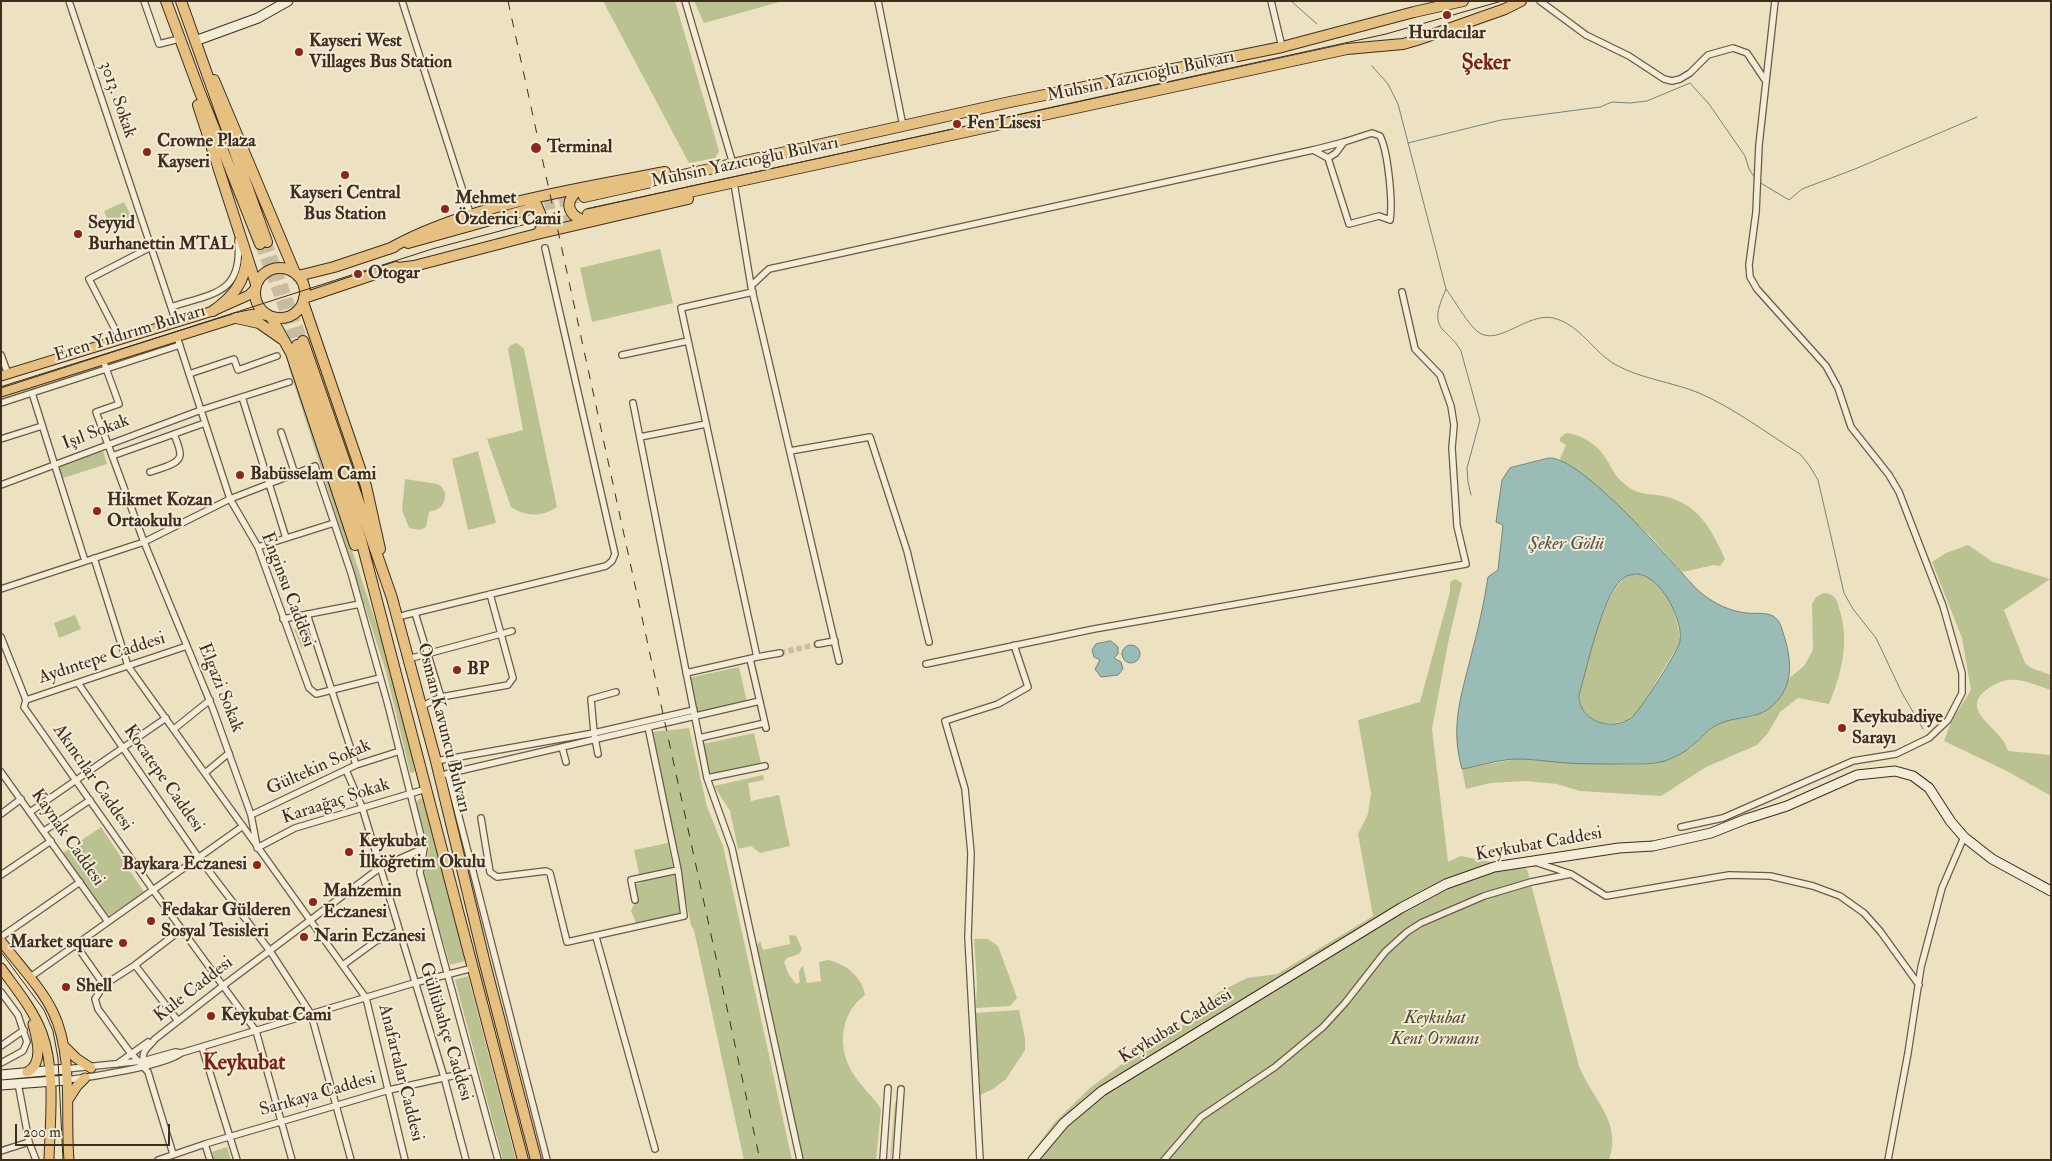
<!DOCTYPE html>
<html>
<head>
<meta charset="utf-8">
<style>
  body { margin:0 }
  #map { position:relative; width:2052px; height:1161px; overflow:hidden; background:#ece1c1; font-family:"IM FELL Double Pica",serif }
  canvas { display:block }
  .frame { position:absolute; inset:0; border:2px solid #3f2d1f; pointer-events:none }
  .scale { position:absolute; left:15px; top:1124px; width:155px; height:22px; box-sizing:border-box; border:2px solid #3f2d1f; border-top:0; padding-left:6px; font-size:15px; line-height:18px; white-space:nowrap; color:#3f2d1f; -webkit-text-stroke:4px #f3ecd7; paint-order:stroke }
</style>
</head>
<body>
<div id="map">
<canvas width="2052" height="1161"></canvas>
<div class="frame"></div>
<div class="scale">200 m</div>
</div>
<script>
const ctx = document.querySelector('canvas').getContext('2d');
ctx.lineJoin = 'round';
function fillPath(path, color) { ctx.fillStyle = color; ctx.fill(path, 'evenodd'); }
function trace(path, color, width, dash) { ctx.strokeStyle = color; ctx.lineWidth = width; ctx.lineCap = dash ? 'butt' : 'round'; ctx.setLineDash(dash || []); ctx.stroke(path); }
function drawText(font, color, halo, rows, align = 'center') {
  ctx.font = font + ' "IM FELL Double Pica",serif'; ctx.lineWidth = 4; ctx.setLineDash([]); ctx.textBaseline = 'middle'; ctx.strokeStyle = halo; ctx.fillStyle = color; for (const [text, x, y, turn = 0] of rows) {
    ctx.save(); ctx.translate(x, y); ctx.rotate((+turn || 0) * Math.PI / 180); ctx.textAlign = isNaN(turn) ? turn : align; if (halo) ctx.strokeText(text, 0, 0); ctx.fillText(text, 0, 0); ctx.restore();
  }
}
fillPath(new Path2D(`
  M603,1H675L719,151L715,158L689,163Z
  M694,1H783L704,23Z
  M124,202L131,216L110,225L104,211Z
  M660,249L673,303L592,322L580,268Z
  M517,343L524,349L557,507C542,517 526,517 511,507L487,439L523,430L508,349L511,345Z
  M291,364L393,675L415,771L412,773L410,772L386,672L288,365Z
  M1566,433C1579,434 1597,444 1604,456C1612,467 1615,478 1627,486C1638,495 1650,494 1663,496C1698,503 1712,530 1725,559L1720,566L1714,565L1682,572L1651,537L1619,507L1560,459L1566,445L1560,441V438Z
  M103,451L107,464L60,479L56,466Z
  M478,451L496,523L468,530L452,459Z
  M405,479L437,484L441,486L445,493C446,504 440,510 429,512L426,527L420,530L409,528L402,510Z
  M1968,545L1993,562L2050,579L2004,610L2025,663L2031,668L2051,675V690C2029,683 2013,673 1992,686C1952,710 2004,728 2008,751L2051,755V796L2007,771L1944,741L1951,722L1971,690L1962,638L1932,562L1946,553Z
  M1630,575C1663,569 1679,617 1680,642L1638,712L1627,720L1614,723H1601L1594,720L1587,715L1582,708L1579,695C1587,668 1604,584 1630,575Z
  M1455,579L1462,583L1448,643L1432,729L1448,862L1461,856L1527,869L1579,1066C1591,1098 1623,1122 1609,1160H1026L1055,1122L1090,1088L1134,1055L1181,1026L1219,992L1247,978L1277,974L1373,916L1358,834L1368,814L1371,793L1358,720L1420,702L1450,592V582Z
  M1824,593C1834,594 1837,599 1839,608C1850,640 1842,673 1829,704L1798,698L1780,712L1768,733L1757,745L1706,767L1661,796L1580,791L1557,784L1526,781L1490,783L1466,789L1462,769L1517,759L1633,765L1650,764L1666,760L1691,748L1708,730L1718,724L1729,720L1753,717L1768,709L1776,702L1787,680L1804,666L1813,650L1812,604L1816,597Z
  M75,615L81,629L59,638L54,623Z
  M308,623L316,643L302,649L294,629Z
  M739,667L747,702L696,714L688,678Z
  M689,728L707,807L723,846L792,1160H744L694,930L691,925L652,732Z
  M754,733L761,763L710,774L703,744Z
  M763,775L764,780L748,783L751,801L779,795L790,846L760,853L751,846L738,849L730,811L714,786Z
  M423,798L465,961L450,965L424,875L429,848L416,803L419,799Z
  M101,827L144,892L107,917L63,853Z
  M668,843L683,917L641,925L636,923L631,911L636,899L633,885L641,883L634,850Z
  M789,935L796,936L802,949L799,954L787,958L784,962L789,975L796,984L800,982C799,975 797,971 803,966L807,983L821,981L819,962L828,960C845,964 862,976 865,995C839,1014 837,1050 854,1075C862,1088 874,1097 881,1109L876,1160H803L756,947L760,941L763,950L790,944Z
  M974,939H988L998,946L1017,998L1010,1006L976,1008L977,984Z
  M468,976L516,1160H503L455,980Z
  M1019,1010L1025,1038V1050L1006,1079L993,1089L980,1095L975,1013Z
  M895,1102H897L891,1160H890Z
  M227,1147L231,1160H214L212,1152Z`), '#bac291');
const water = new Path2D(`
  M1549,458C1581,456 1668,558 1691,583C1705,599 1726,611 1747,613C1755,614 1765,612 1773,616C1781,621 1782,630 1785,639C1792,663 1793,687 1773,705C1757,721 1736,715 1717,725C1707,729 1702,738 1694,744C1686,752 1675,757 1665,761C1650,765 1635,764 1620,764C1602,764 1585,764 1567,763C1551,762 1534,759 1518,759C1500,759 1480,766 1462,769C1450,726 1461,697 1471,656C1478,630 1484,604 1488,577L1498,570L1503,525L1496,522L1502,480L1510,468ZM1638,574C1651,576 1660,587 1667,597C1674,609 1682,627 1680,641C1679,650 1638,714 1631,718C1610,732 1579,721 1579,695C1587,668 1602,598 1620,581C1625,576 1631,574 1638,574Z
  M1111,641L1118,647V654L1114,658L1121,662L1123,669L1118,675L1101,677L1095,669L1100,660L1094,657L1092,650L1096,644Z
  M1122 654a9 9 0 1 1 18 0a9 9 0 1 1-18 0Z`);
fillPath(water, '#99bdb6');
trace(water, '#75837a', 1);
trace(new Path2D(`
  M1291,1L1317,24
  M1372,66L1388,84L1398,104L1446,289C1441,302 1432,318 1443,330C1450,337 1456,342 1461,351L1480,420L1467,468L1468,482L1471,495
  M1408,143L1501,120L1600,107L1612,102L1630,103L1647,101L1690,83L1709,104L1745,156L1749,169L1755,178
  M1759,182L1789,200L1802,189L1855,169L1977,117
  M1446,289C1455,301 1467,323 1478,332C1499,347 1527,312 1553,318C1580,324 1593,352 1616,365C1642,379 1672,382 1699,393C1734,408 1768,434 1800,454L1809,465L1818,480L1844,593L1853,609L1876,638L1902,693L1923,729`), '#75837a', 1);
trace(new Path2D(`
  M780,653L818,644`), '#c9bda1', 5.5, [5.5, 3]);
trace(new Path2D(`
  M530,209L578,198
  M535,228L583,216
  M267,242L303,341
  M260,244L297,345`), '#c9bda1', 10, [10, 5]);
const street = new Path2D(`
  M69,1L176,322
  M144,1L159,44L179,39
  M402,1L471,216
  M685,1L733,164
  M878,1L903,126
  M1271,1L1282,47
  M1540,1L1586,35L1629,56L1664,79L1672,81L1680,79L1690,73L1708,55L1733,48L1747,53L1765,80
  M1328,158L1336,153L1344,142
  M734,183L751,286L839,661
  M751,286L769,269L1313,150L1344,142L1372,133L1380,136C1388,151 1393,203 1390,220L1379,216L1349,224L1328,158L1313,150
  M171,307C214,293 243,294 238,240
  M177,337L230,499L258,547L309,688L316,694L380,678
  M120,339L89,279L151,247
  M1,355L8,374
  M622,355L688,341
  M103,360L119,404L96,412L144,542L213,709L251,815L257,846
  M189,374L234,359L238,370L277,356
  M32,393L85,561
  M242,397L286,538
  M1,403L180,345
  M633,403L707,778L732,848L800,1160
  M281,432L295,474
  M640,437L706,424
  M1,439L42,426
  M790,451L870,437L907,551L929,642
  M112,456L205,423
  M150,472C157,469 181,465 180,454C180,448 176,440 174,434
  M1,485L201,410L289,382
  M258,547L334,523
  M94,558L128,666L366,998L405,1160
  M1,589L144,542L230,499L315,466L351,573L388,705L424,848L420,873L498,1160
  M415,613L441,697
  M307,614L356,765
  M397,617L606,566L612,561L615,554L545,248
  M283,619L360,604
  M1,637L26,700
  M818,644L835,641
  M757,657L780,653
  M408,659L512,631
  M750,659L766,728
  M926,664L1094,629L1466,564L1457,526L1452,448L1454,425L1451,406L1440,375L1415,349L1402,292
  M686,670V673L757,657L681,308L753,292
  M78,683L199,858L270,951L311,1014L351,1160
  M26,700L24,707L153,890L256,1031L292,1160
  M26,700L187,646
  M422,706L441,697L508,685L513,678L490,594
  M174,729L210,700
  M699,738L765,723
  M562,747L566,762
  M598,754L594,733L591,699L616,692
  M436,761L594,733L694,710
  M346,770L362,807L444,1077L466,1160
  M1,772L108,922
  M205,773L229,753
  M446,774L760,701
  M448,774L547,1160
  M707,778L765,766
  M30,812L166,718
  M1,814L21,799
  M251,815L356,765L400,751
  M481,818L490,872L497,877L546,871L550,873L567,942L684,916L678,870L648,727
  M1681,827L1723,818L1853,761L1896,754L1929,738L1948,720L1962,693V673L1943,606L1899,492L1889,475L1851,427L1838,388L1826,366L1757,289L1750,277L1749,265L1756,212L1759,145L1775,1
  M44,831L90,800
  M257,848L295,828L426,789
  M1535,862L1571,874L1606,896L1729,875L1770,876L1813,886L1840,896L1864,913L1880,931L1919,985
  M1,875L51,841
  M635,900L631,880L678,870
  M1,937L80,882
  M596,937L655,1149
  M76,945L104,985
  M135,965L178,1021
  M343,965L376,941L399,931
  M29,978L243,826
  M1,992L18,1015L27,1042L23,1051L1,1063
  M1,1046L24,1030
  M202,1047L237,1160
  M117,1064L148,1042
  M144,1066C141,1049 146,1051 155,1039L224,985L381,867L424,848
  M66,1069L143,1061L175,1052L181,1053
  M67,1080C91,1077 164,1066 181,1053L414,983L473,968
  M18,1083L29,1142L36,1160
  M205,1144L210,1160
  M1,1151L29,1142
  M173,1154L148,1072L129,1051L98,1009L95,999L104,985L135,965L182,929
  M158,1160L205,1144L389,1090L474,1071
  M883,1160L888,1088
  M896,1160L901,1089
  M980,1160L968,937L971,853L965,789L945,721L998,704L1028,687L1014,645
  M1164,1160L1201,1117L1275,1067L1323,1027L1345,1003L1385,952L1407,932L1421,923L1484,896L1531,882L1571,874
  M1888,1160L1908,1053L1921,967L1942,888L1964,837`);
const secondary = new Path2D(`
  M195,41L258,18L288,1
  M1,1075L66,1069
  M1,1085L67,1080
  M1033,1160L1064,1123L1102,1091L1401,908L1446,884L1494,867L1619,848L1653,846L1711,833L1746,819L1787,806L1857,775L1895,771L1913,776L1929,788L1951,822L1964,837L1992,859L2051,891`);
const primary = new Path2D(`
  M1,376L213,311L249,295L255,289
  M1,392L236,318C248,315 256,312 268,316
  M1,941C18,964 41,987 53,1012C74,1055 65,1113 69,1160
  M1,968C16,989 33,1009 42,1033C56,1070 50,1121 49,1160
  M63,1045L76,1058L91,1068
  M27,1072C44,1064 37,1039 33,1024
  M68,1100L77,1086L85,1078`);
const highway = new Path2D(`
  M166,1L199,90L260,244
  M181,1L267,242
  M214,80L295,273
  M198,105L256,284
  M579,190C561,203 570,218 589,222
  M584,197L1010,102L1282,47L1414,12L1463,1
  M528,200L537,206C541,216 547,225 537,234
  M588,214L1347,49L1403,44L1417,40L1505,9L1521,1
  M408,243L530,209
  M389,249C466,205 578,189 665,172
  M255 293a25 25 0 1 1 50 0a25 25 0 1 1-50 0Z
  M390,269L414,266L537,234L688,199
  M298,276L334,267L394,247
  M304,298L396,267
  M303,302L366,486L380,549
  M213,311C233,297 245,282 247,257
  M271,317L291,353L355,545
  M236,318L259,323L282,339
  M303,341L392,598L436,761L485,964L536,1160
  M297,345L361,540L523,1160`);
trace(street, '#6a5a48', 8);
trace(secondary, '#3f2d1f', 11);
trace(primary, '#3f2d1f', 11);
trace(highway, '#3f2d1f', 12);
trace(street, '#f3ecd7', 5.5);
trace(secondary, '#f3ecd7', 9);
trace(primary, '#e6c080', 9);
trace(highway, '#e6c080', 10);
trace(new Path2D(`
  M587,209L1386,34L1502,1
  M1,388L432,249L534,222
  M1,952L44,1010L53,1031L58,1058L63,1160`), '#3f2d1f', 1);
trace(new Path2D(`
  M508,1L760,1160`), '#3f2d1f', 1, [9, 9]);
for (const [x, y, r, color] of [
  [1447,15,5,"#8f2418"],
  [299,52,5,"#8f2418"],
  [957,124,5,"#8f2418"],
  [536,148,6,"#8f2418"],
  [147,152,5,"#8f2418"],
  [345,175,5,"#8f2418"],
  [445,209,5,"#8f2418"],
  [78,234,5,"#8f2418"],
  [358,274,5,"#8f2418"],
  [240,475,5,"#8f2418"],
  [97,511,5,"#8f2418"],
  [457,670,5,"#8f2418"],
  [1842,728,5,"#8f2418"],
  [349,852,5,"#8f2418"],
  [257,865,5,"#8f2418"],
  [313,902,5,"#8f2418"],
  [151,921,5,"#8f2418"],
  [304,937,5,"#8f2418"],
  [123,943,5,"#8f2418"],
  [66,987,5,"#8f2418"],
  [211,1016,5,"#8f2418"]
]) { const dot = new Path2D(); dot.arc(x, y, r, 0, 2 * Math.PI); ctx.fillStyle = color; ctx.fill(dot); trace(dot, '#f3ecd7', 2); }
drawText('bold 18px', '#3f2d1f', '#f3ecd7', [
  ["Hurdacılar",1447,34,"center"],
  ["Kayseri West",309,42],
  ["Villages Bus Station",309,63],
  ["Fen Lisesi",967,124],
  ["Crowne Plaza",157,142],
  ["Kayseri",157,163],
  ["Terminal",547,148],
  ["Kayseri Central",345,194,"center"],
  ["Bus Station",345,215,"center"],
  ["Mehmet",455,199],
  ["Özderici Cami",455,220],
  ["Seyyid",88,224],
  ["Burhanettin MTAL",88,245],
  ["Otogar",368,274],
  ["Babüsselam Cami",250,475],
  ["Hikmet Kozan",107,501],
  ["Ortaokulu",107,522],
  ["BP",467,670],
  ["Keykubadiye",1852,718],
  ["Sarayı",1852,739],
  ["Keykubat",359,842],
  ["İlköğretim Okulu",359,863],
  ["Baykara Eczanesi",247,865,"right"],
  ["Mahzemin",323,892],
  ["Eczanesi",323,913],
  ["Fedakar Gülderen",161,911],
  ["Sosyal Tesisleri",161,932],
  ["Narin Eczanesi",314,937],
  ["Market square",113,943,"right"],
  ["Shell",76,987],
  ["Keykubat Cami",221,1016]
], 'left');
drawText('18px', '#3f2d1f', '#f3ecd7', [
  ["Muhsin Yazıcıoğlu Bulvarı",1141,77,-12],
  ["3013. Sokak",117,100,71],
  ["Muhsin Yazıcıoğlu Bulvarı",745,163,-12],
  ["Eren Yıldırım Bulvarı",130,334,-17],
  ["Işıl Sokak",96,433,-21],
  ["Enginsu Caddesi",287,590,69],
  ["Aydıntepe Caddesi",102,659,-18],
  ["Elgazi Sokak",220,688,68],
  ["Osman Kavuncu Bulvarı",443,728,76],
  ["Gültekin Sokak",319,768,-24],
  ["Akıncılar Caddesi",92,778,55],
  ["Kocatepe Caddesi",163,779,55],
  ["Karaağaç Sokak",336,802,-18],
  ["Kaynak Caddesi",67,838,55],
  ["Keykubat Caddesi",1539,845,-10],
  ["Kule Caddesi",194,990,-38],
  ["Keykubat Caddesi",1176,1027,-31],
  ["Güllübahçe Caddesi",445,1032,73],
  ["Anafartalar Caddesi",400,1073,76],
  ["Sarıkaya Caddesi",318,1095,-16]
]);
drawText('italic 18px', '#584b36', '#f3ecd7', [
  ["Keykubat",1435,1019],
  ["Kent Ormanı",1435,1040]
]);
drawText('italic 19px', '#565145', '#f3ecd7', [
  ["Şeker Gölü",1566,545]
]);
drawText('bold 22px', '#7a1f14', '#f3ecd7', [
  ["Şeker",1486,64],
  ["Keykubat",244,1064]
]);
</script>
</body>
</html>
